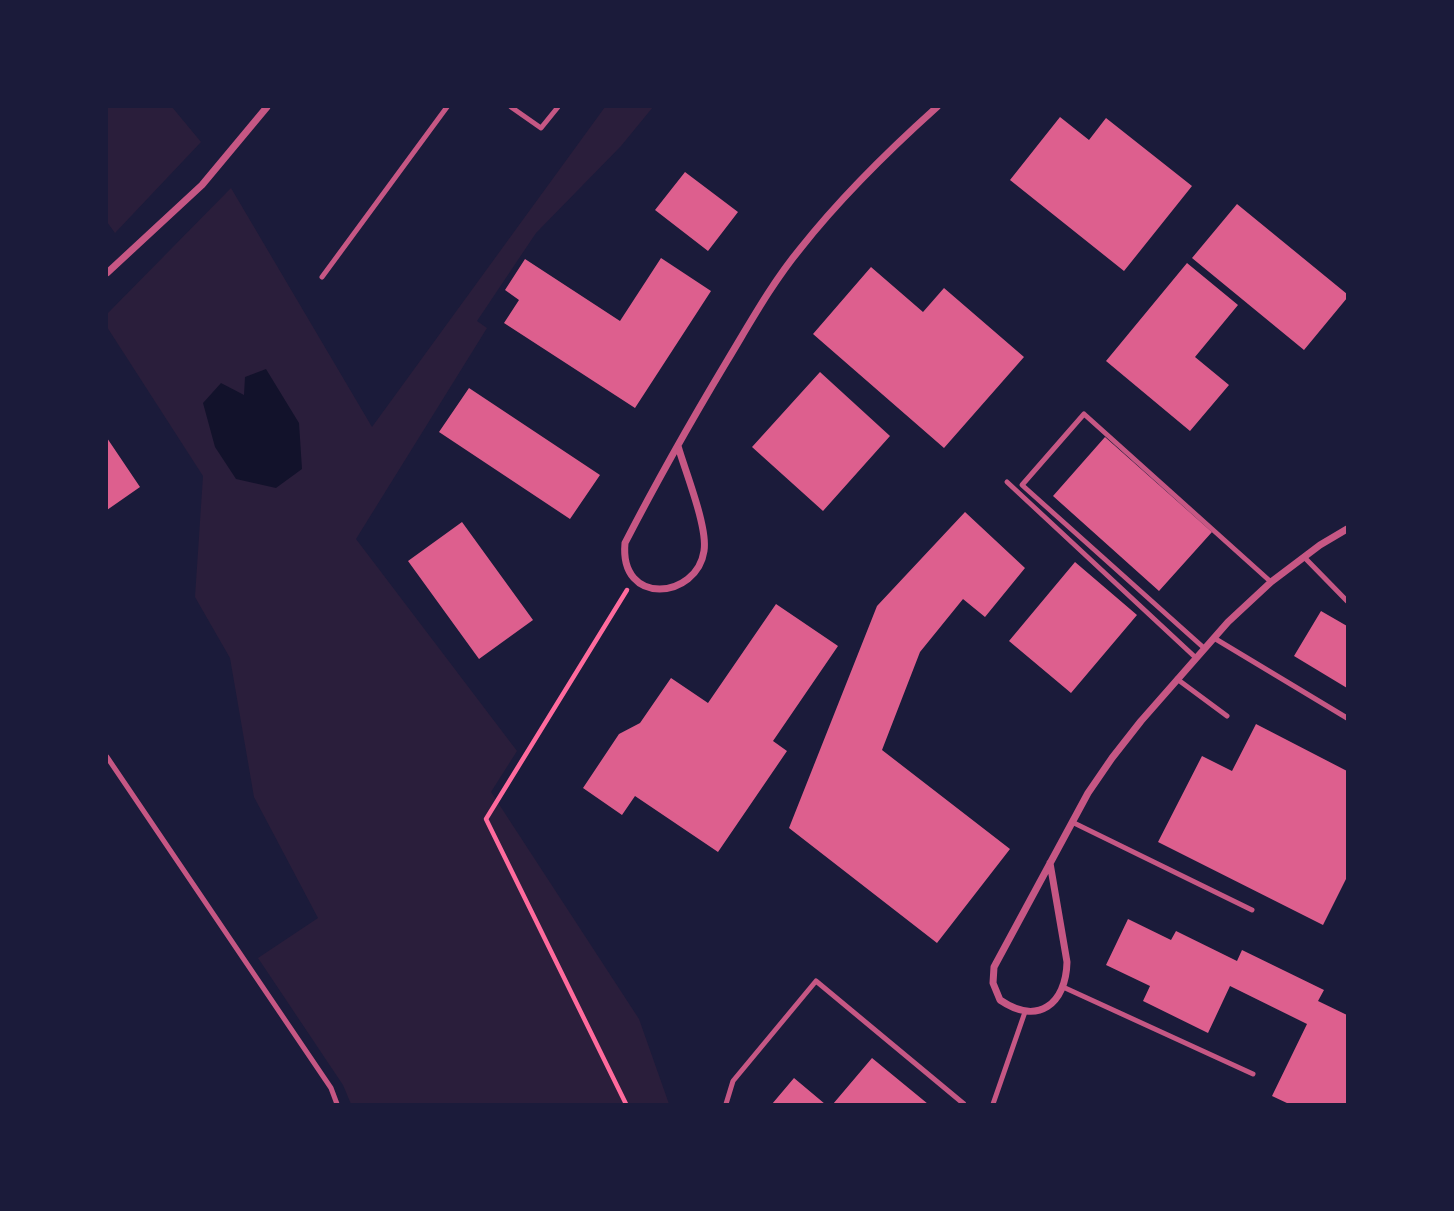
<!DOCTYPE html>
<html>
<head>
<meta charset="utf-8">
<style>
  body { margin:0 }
  #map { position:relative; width:1454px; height:1211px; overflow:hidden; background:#1b1b3a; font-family:"PT Sans",sans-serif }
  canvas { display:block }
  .frame { position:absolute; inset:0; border:108px solid #1b1b3a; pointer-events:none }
</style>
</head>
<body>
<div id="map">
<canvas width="1454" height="1211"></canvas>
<div class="frame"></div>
</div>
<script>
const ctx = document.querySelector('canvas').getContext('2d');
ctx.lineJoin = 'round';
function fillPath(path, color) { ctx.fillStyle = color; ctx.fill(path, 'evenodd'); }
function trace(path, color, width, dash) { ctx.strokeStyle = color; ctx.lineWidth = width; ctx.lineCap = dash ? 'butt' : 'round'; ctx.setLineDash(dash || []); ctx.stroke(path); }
fillPath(new Path2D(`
  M107,107H172L201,142L115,233L107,222Z
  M605,107H653L621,146L536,233L477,321L487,328L356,539L517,751L491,792L639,1019L669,1104H351L343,1085L258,958L318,918L254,797L230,658L195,597L203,476L107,327V314L231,188L372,427Z`), '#2a1e3b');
fillPath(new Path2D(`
  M266,369L299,423L302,469L276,488L236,479L215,447L203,403L221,383L244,395L245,377Z`), '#12122b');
fillPath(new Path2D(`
  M1060,117L1089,140L1106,118L1192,186L1124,271L1010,180Z
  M685,172L738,212L708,251L655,210Z
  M1237,204L1347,294V298L1304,350L1192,258Z
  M661,258L711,291L635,408L504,323L519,300L505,290L525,259L620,321Z
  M1187,263L1238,305L1195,357L1229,385L1190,431L1106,361Z
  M871,267L923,312L944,288L1024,357L944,448L813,334Z
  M820,372L890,436L823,511L752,447Z
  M469,388L600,475L570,519L439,432Z
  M1105,437L1212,532L1159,591L1053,496Z
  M107,438L140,487L107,510Z
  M965,512L1025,568L985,617L963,599L920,652L882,750L1010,849L937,943L789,828L877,606Z
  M462,522L533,620L479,659L408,561Z
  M1075,562L1137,615L1071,693L1009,641Z
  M776,604L838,646L773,741L787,751L718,852L635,796L622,815L583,788L619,734L640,723L671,678L708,703Z
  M1321,611L1347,626V688L1294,656Z
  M1256,724L1347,771V877L1323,925L1158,842L1202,756L1232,771Z
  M1128,919L1171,940L1176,931L1237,961L1242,950L1324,990L1318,1001L1347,1015V1104H1289L1272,1096L1307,1024L1230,986L1208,1033L1143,1001L1150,986L1106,965Z
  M872,1058L928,1104H833Z
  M794,1078L825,1104H772Z`), '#dd5f8e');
trace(new Path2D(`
  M626,1104L486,819L627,590`), '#ff6b9d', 4.5);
trace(new Path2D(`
  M511,107L541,128L558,107
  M322,277L447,107
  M1007,482L1196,658
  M1304,557L1347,601
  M1214,638L1347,718
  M1204,648L1022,485L1084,414L1271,582
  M1177,679L1227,716
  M107,757L331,1088L337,1104
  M1072,822L1252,910
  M1063,987L1253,1074
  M726,1104L733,1081L816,981L964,1104
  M993,1104L1025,1012`), '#c65784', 5);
trace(new Path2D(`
  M107,273L202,185L267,107
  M678,446C685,471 708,527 704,551C697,599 619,607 625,543C657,481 691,421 727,361C750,323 772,283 800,249C841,197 888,151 937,107
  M1050,863L1067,962C1066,1004 1038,1026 1000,1000L993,983L994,967L1088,793L1112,758L1141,721L1228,622L1271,582L1320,545L1347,529`), '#c65784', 7);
</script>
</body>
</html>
